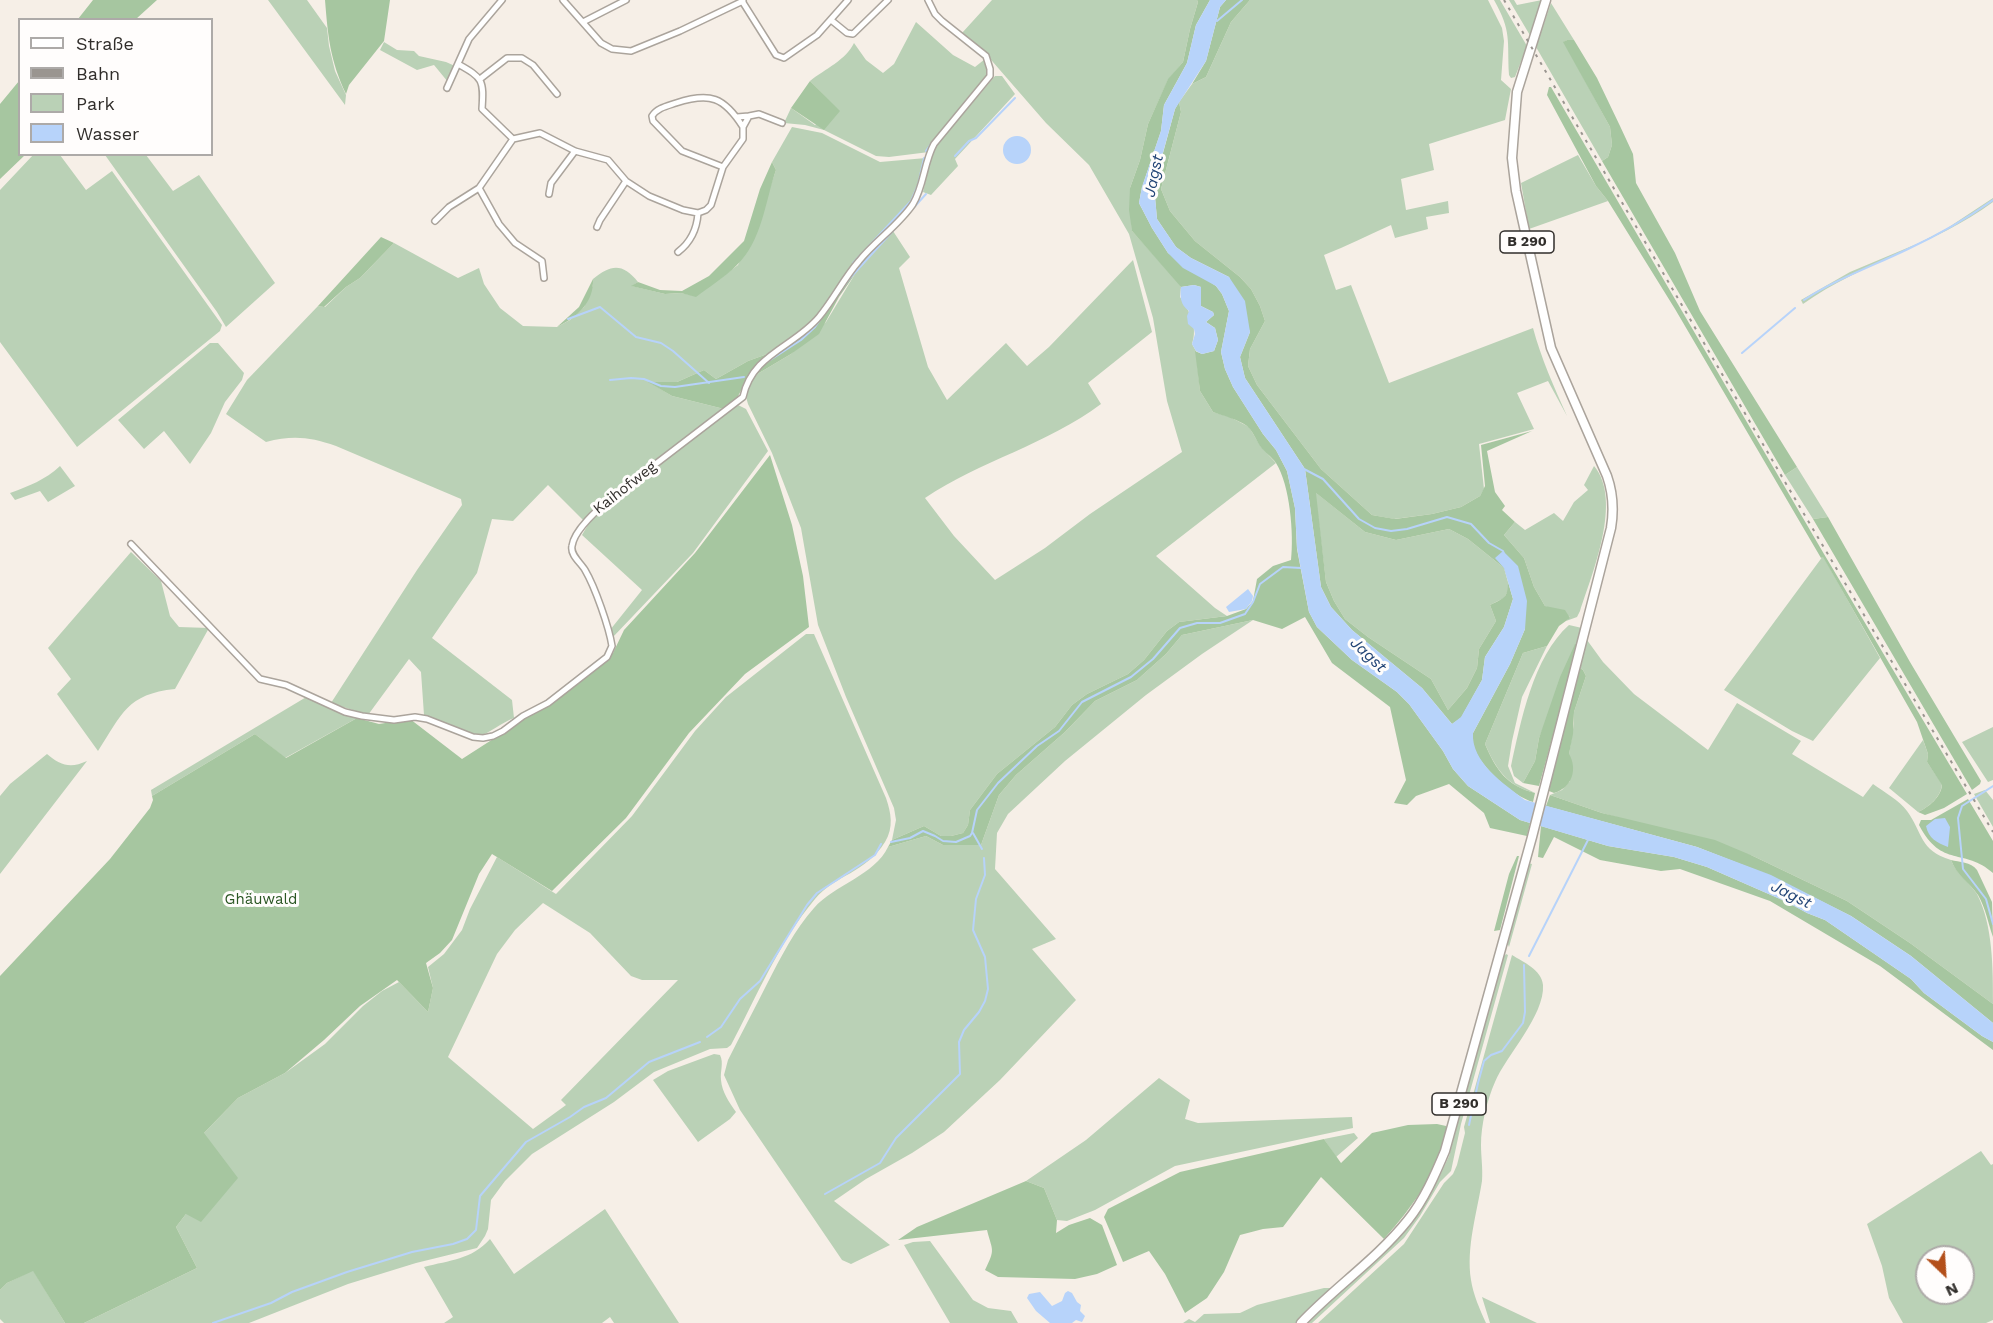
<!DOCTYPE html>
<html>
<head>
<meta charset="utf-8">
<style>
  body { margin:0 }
  #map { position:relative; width:1993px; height:1323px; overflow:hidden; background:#f6efe7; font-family:"Work Sans",sans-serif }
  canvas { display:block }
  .legend { position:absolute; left:18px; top:18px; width:195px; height:138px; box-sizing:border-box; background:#fffdfc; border:2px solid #adaaa8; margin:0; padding:8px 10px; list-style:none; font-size:18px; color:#312e2b }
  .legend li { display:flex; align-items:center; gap:12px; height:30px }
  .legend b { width:30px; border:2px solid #adaaa8 }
  .north { position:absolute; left:1915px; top:1245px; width:60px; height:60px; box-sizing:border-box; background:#fffdfc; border:2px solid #adaaa8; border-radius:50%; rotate:155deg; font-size:16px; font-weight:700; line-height:24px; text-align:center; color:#312e2b }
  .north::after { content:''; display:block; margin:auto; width:21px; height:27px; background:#b34f1a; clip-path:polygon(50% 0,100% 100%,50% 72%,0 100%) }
</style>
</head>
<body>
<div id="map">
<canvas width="1993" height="1323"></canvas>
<ul class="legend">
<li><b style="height:8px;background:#fff"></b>Straße</li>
<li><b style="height:8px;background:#9a9590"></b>Bahn</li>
<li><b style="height:16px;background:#bad1b6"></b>Park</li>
<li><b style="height:16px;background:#b7d3fa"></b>Wasser</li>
</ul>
<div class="north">N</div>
</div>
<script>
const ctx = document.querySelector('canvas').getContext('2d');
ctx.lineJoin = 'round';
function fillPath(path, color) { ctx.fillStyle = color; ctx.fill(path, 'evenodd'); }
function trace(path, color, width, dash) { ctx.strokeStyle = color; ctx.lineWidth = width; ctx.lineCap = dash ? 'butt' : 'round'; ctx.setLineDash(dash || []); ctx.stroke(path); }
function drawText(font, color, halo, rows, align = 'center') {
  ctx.font = font + ' "Work Sans",sans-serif'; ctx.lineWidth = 6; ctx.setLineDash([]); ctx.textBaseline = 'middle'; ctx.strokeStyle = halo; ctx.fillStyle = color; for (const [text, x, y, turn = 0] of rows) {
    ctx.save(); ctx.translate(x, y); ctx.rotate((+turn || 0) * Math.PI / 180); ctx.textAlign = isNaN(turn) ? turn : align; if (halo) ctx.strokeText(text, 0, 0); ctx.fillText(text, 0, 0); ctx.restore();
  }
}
fillPath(new Path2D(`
  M268,0H307L327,28L329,46L335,71L346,95L345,105Z
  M992,0H1197L1198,2L1190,29L1183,62L1168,80L1148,124L1140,160L1130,188L1132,231L1179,283L1181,287L1180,297C1190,312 1198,326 1192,344L1196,351L1200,391L1213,412L1230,417L1249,427L1261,447L1276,463L1156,556L1215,608L1227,616L1179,622L1167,631L1144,660L1128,674L1087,694L1072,705L1055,727L997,774L970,810L968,825L963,833L951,836H941L924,826L892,840L896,820L894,808L846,697L818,625L801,528L772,453L748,404L746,397L747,388L754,376L791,354L826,322L855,274L868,259L866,257L893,231L910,257L899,268L928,367L947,400L1006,343L1027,366L1049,347L1133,260L1152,332L1088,383L1101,404C1048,444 980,461 925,498L954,536L995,580L1045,548L1090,514L1182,452L1167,401L1153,318L1129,234L1089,165L1046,123L979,46L962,33Z
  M1250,0H1488L1502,28L1504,41L1501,80L1511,89L1505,120L1429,144L1434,170L1401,179L1406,210L1448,201L1449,213L1426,217L1428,229L1395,238L1391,225C1368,235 1347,246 1324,255L1336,290L1351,285L1389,383L1533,328C1541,358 1554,387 1567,416L1548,381L1517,393L1534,429L1479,444L1484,489L1480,496L1461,507L1432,514L1394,519L1372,515L1321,469L1257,385L1248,366L1250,349L1265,321L1260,306L1251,289L1240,277L1195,241L1170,211L1161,189L1181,112L1179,102L1192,84L1206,77L1231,22Z
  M1494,0H1500L1527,46L1515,77L1511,78L1509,75C1507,40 1512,32 1494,0Z
  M1509,0H1514L1517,5L1542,0L1531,37Z
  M1551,3L1574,40H1567L1564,42L1610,127L1612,145L1608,157L1602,161L1536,47Z
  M916,22L953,55L975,67L985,59L988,74L929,152L889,157L876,156L824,130L805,125L784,123L791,108L815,125L839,111L810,81C825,69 846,60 854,43L866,60L883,73L894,64Z
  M384,42L397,50L414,51L419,56L446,62L455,66L448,82L434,65L417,70L380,50Z
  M995,76H1002L1015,94L955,159L958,166L931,195L923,192L933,150Z
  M792,127L822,133L880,162L926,158L917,193L911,204L858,259L843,277L816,318L802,332L770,353L748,361L716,379L704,370L677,382H649L672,396L724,409L589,514L584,521L548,485L513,521L492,519L477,573L432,638L512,700L514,718C501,723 490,733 479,736L424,715L421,672L409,659L368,715L331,703L417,570L462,505L461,499L336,446C310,437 293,435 266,442L226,414L247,380L318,306L325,307L346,287L360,278L394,243L458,278L479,268L484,284L500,308L523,326L557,327L570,320L584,307L593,285V279C611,264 623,263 638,282L632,286L665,294L681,293L696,296L738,265L766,199L776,170L772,162Z
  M34,154L60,155L86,190L112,171L222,325L220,331L77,447L0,342V190Z
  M105,155H146L173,191L199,175L275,283L226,327L217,312Z
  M1578,155L1596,186L1608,201L1529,229L1521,183Z
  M1993,198V202C1935,245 1862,262 1803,304L1801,300L1850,272L1919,243L1946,229Z
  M210,343H218L244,373L242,380L225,402L211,433L190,464L164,431L144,449L118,420Z
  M738,405L746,409L768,451L693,553L613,637L610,630L642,590L582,535L593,516L608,504L666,458Z
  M60,466L75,486L48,502L40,491L15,500L10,493C29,486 45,480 60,466Z
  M1594,466C1623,500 1592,574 1580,611L1577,617L1566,621L1570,617L1545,606L1534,587L1524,558L1504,535L1515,522L1525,530L1554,513L1563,521L1574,502L1588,490L1584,485Z
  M1797,467L1828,517L1813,519L1785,475Z
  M1315,492L1365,532L1396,540L1449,529L1468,539L1504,568L1508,582V591L1504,598L1490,605L1496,621L1479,649L1477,668L1467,688L1448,710L1431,679L1368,637L1345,619L1334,601L1326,582Z
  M131,552L161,581L170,616L179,627L209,628L175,689C127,694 122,714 98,751L57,694L71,679L48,648Z
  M1823,556L1880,658L1813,741L1792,731L1724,690Z
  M1253,620L1202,654L1146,695L1065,761L1008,814L997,833L995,869L1056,939L1032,949L1076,1000L1000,1080L944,1132L912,1153L866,1179L834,1201L890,1245L851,1264L842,1260L740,1110L724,1075L728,1060C741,1034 755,1008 768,982C781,957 795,929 814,908C834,885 875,875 888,847L926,836L943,845H981L999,795L1016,775L1065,732L1095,701L1137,680L1166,654L1182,635Z
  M1569,625L1582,628L1578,645L1539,738L1535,761L1523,783L1514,776L1511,766C1521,721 1533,657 1569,625Z
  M806,634H814L886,798C891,813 894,827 885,842C866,873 835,875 815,899C779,942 757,996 731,1045L727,1048L710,1049L654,1072L614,1102L532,1154L505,1181L491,1200L488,1229L485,1236L477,1248L416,1263L348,1284L249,1323H84L197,1268L176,1227L186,1214L204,1133L238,1098L285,1073L325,1044L363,1006L382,991L399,982L428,1012L433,988L428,967L444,954L462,930L470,909L497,857L556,894L632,816L695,731L726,697ZM543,903L590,933L631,976L642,980H678L561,1100L566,1105L533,1129L448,1057L497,954L515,930Z
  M1587,640L1603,662L1634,694L1708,750L1737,703L1801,741L1792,754L1863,797L1873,784C1884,792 1899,800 1907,811C1923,833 1919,850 1951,860C1957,875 1968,881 1977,894C1993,925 1993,968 1993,1004L1910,943L1847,901L1753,856L1602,813L1550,795L1562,790L1570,781L1569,754L1574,723V712L1586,676L1583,670L1580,668Z
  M1547,646L1522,697L1512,741L1508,766L1515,783L1535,793C1507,786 1496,769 1485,744L1523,653Z
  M308,696L357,718L285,758L255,734L152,796L151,790Z
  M1993,727V780L1988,782L1962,742Z
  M1923,740L1928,754L1927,762L1942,784C1941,797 1929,807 1918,812L1889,788Z
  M47,754C60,765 70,769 87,761L0,874V796L10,784Z
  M1985,790L1993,800V827L1974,794Z
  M1527,863L1532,864L1509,947L1506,940Z
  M1506,954L1508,955L1461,1124L1451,1171L1440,1182L1420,1216L1404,1238L1312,1323H1306C1340,1289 1380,1262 1410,1224C1427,1204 1438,1180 1449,1156L1501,960Z
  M1512,955C1523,962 1542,970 1543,985C1545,1015 1506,1056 1495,1082C1487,1100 1481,1125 1481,1145C1481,1157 1483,1168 1482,1181C1477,1213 1466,1247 1471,1280C1473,1294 1480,1310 1486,1323H1318L1404,1244L1444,1183L1453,1174L1457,1165L1465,1133L1464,1127Z
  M714,1054L720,1055C724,1063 720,1071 721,1080C722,1092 729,1102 736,1112L730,1119L698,1142L653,1080L668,1071Z
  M1159,1078L1190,1100L1185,1119L1198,1123L1352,1117L1353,1128L1175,1166L1095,1210L1067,1221L1057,1220L1044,1188L1026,1181L1086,1140Z
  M1354,1133L1358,1138L1336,1157L1324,1139Z
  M1981,1151L1991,1165L1993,1164V1320L1986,1323H1903L1889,1298L1882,1266L1867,1224ZM1927,1257H1963V1293H1927Z
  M605,1209L679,1323H614L610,1317L602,1323H444L453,1317L424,1267C450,1260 471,1260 490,1239L514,1274Z
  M930,1241L973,1300L988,1308L1011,1311L1018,1323H950L904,1245L913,1242Z
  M33,1270L65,1323H4L0,1319V1290L7,1283Z
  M1324,1288H1331L1296,1323H1183L1189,1319L1195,1322L1204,1314L1240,1313L1257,1305Z
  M1482,1297L1537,1323H1490Z`), '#bad1b6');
fillPath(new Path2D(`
  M93,0H157L136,19H78Z
  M325,0H390L384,41L349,85L346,94C330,60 328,37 325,0Z
  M1197,0H1210L1196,25L1187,63L1164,105L1161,131L1142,187L1139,203L1152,228L1168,253L1216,286L1222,294L1229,311L1221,352L1225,369L1233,387L1263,434L1276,450L1287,471L1295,508L1297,549L1309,612L1317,627L1352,660L1397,692L1409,704L1443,751L1453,769L1468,786L1520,820L1530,823L1527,836L1490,828L1484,813L1449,784L1416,796L1407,805L1394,803L1406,780L1390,707L1332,663L1305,617L1282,629L1253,620L1182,635L1166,654L1137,680L1095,701L1065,732L1016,775L999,795L981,845H943L926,836L888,847L892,840L924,826L941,836H951L963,833L968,825L970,810L997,774L1055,727L1072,705L1087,694L1128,674L1144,660L1167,631L1179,622L1227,616L1246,609L1253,601L1257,579L1273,566L1291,560C1294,534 1290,485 1276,463C1272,457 1264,452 1260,446C1256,440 1253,431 1247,426C1237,419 1224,416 1213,412L1200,391L1195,351L1202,354L1214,351L1218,340L1215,328L1206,322L1214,315L1213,312L1201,306V287L1194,285L1181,287L1132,231L1129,210L1130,188L1140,160L1148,124L1168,79L1183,62L1190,29L1198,2Z
  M1226,0H1250L1231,22L1206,77L1192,84L1206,61L1220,7Z
  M1567,40H1574L1597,78L1620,126L1633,154L1636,183L1675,253L1700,311L1797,467L1785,475L1602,161L1608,157L1612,145L1610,127L1563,42Z
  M19,81L20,154L25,155L0,179V104Z
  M810,81L840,111L824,130L791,108Z
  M1549,87H1551L1824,554L1967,794L1944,808L1925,815L1918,812C1929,807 1941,797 1942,785L1927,762L1928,754L1917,722L1823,557L1821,558L1675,309L1608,201L1596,186L1547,95Z
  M1179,102L1181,112L1161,189L1170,211L1195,241L1240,277L1251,289L1260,306L1265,321L1250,349L1248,366L1257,385L1321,469L1372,515L1395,519L1432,514L1461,507L1480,496L1485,486L1481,445L1532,431L1487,451L1495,492L1505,506L1502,510L1515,522L1504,535L1524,558L1534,587L1545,606L1565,610L1570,618L1559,626L1547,646L1523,653L1485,744C1496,770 1507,786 1535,793L1533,802C1514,797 1475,763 1473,743C1472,739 1473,736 1473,733L1510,664L1525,629L1504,568L1468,539L1449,529L1396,540L1365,532L1316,493L1326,582L1334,601L1345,619L1368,637L1431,679L1448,710L1467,688L1477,668L1479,649L1496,621L1490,605C1504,598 1508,598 1508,582L1513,599L1504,627L1485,657L1482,680L1461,718L1452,724L1422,688L1352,630L1331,607L1321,587L1305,469L1245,378L1240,357L1250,332L1229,277L1191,258L1176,247L1157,219L1154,186L1175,109Z
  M772,162L776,170C765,202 762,241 737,265C725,277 709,287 696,297L681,293L665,294L631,286L638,282L660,290L682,291L709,276L744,241L760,189Z
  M381,237L394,243L360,278L346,287L324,307L318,306Z
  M866,257L868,259L855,274L839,297L819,334L791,354L754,376L767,360L812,329L855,269Z
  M593,279C594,303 577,317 557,327L579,307Z
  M770,353L753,368L737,398L724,409L672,396L648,382H677L704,370L716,379L748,361Z
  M770,455L792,525L803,576L809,627L745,674L689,733L626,818L552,891L492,854L479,874L452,940L440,953L426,963L433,988L428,1012L397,980L360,1006L324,1040L285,1073L238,1098L204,1133L238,1178L201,1222L186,1214L176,1227L197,1268L84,1323H65L33,1271L7,1283L0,1290V976L110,859L150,808L153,800L152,796L255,734L286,758L357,718L379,724L410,719L462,759L518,723L594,671L613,653L624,630L695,553Z
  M1828,517L1910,662L1981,781L1980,784L1972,790L1813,519Z
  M1575,644L1578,645L1539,786L1523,783L1535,761L1539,738L1560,677Z
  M1580,668L1583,670L1586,676L1574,712L1573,734L1569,754C1578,769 1572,788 1554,793L1549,791L1551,777Z
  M1550,795L1602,813L1715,840L1753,856L1847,901L1910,943L1993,1004V1023L1911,956L1851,916L1771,876L1697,847L1546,806Z
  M1968,799L1993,841V873C1964,847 1942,869 1919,825L1921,820H1931Z
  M1541,826L1608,846L1674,857L1707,867L1787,902L1807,913L1825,920L1911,979L1924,993L1982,1036L1993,1042V1050L1880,966L1770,901L1680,869L1661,871L1600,860L1554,837L1543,858L1538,857Z
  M1517,856H1519L1500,930L1494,931L1509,874Z
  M1951,860C1959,862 1971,862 1977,870L1992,902L1993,937C1988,923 1986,909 1978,895C1969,882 1957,876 1951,860Z
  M1437,1124L1446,1126C1451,1158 1405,1216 1384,1239L1321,1177L1283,1227L1263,1229L1240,1235L1224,1272L1207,1298L1185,1313L1165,1274L1149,1251L1123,1262L1104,1217L1108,1209L1180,1172L1324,1139L1341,1163L1372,1133L1408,1125Z
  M1026,1181L1044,1188L1057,1220L1056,1233L1069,1225L1090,1218L1102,1225L1117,1265L1097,1274L1075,1279L998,1277L985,1270C996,1248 992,1251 987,1230L898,1240L917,1227Z`), '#a6c6a0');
fillPath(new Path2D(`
  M1210,0H1226L1220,7L1206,61L1175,109L1154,185L1157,219L1176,247L1191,258L1229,277L1245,301L1250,332L1240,357L1245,378L1305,469L1321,587L1331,607L1352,630L1422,688L1452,724L1461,717L1482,680L1485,657L1504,627L1513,599L1504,568L1495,558L1503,551L1518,566L1527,601L1525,629L1510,664L1473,733C1471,762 1504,784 1525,800L1697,847L1771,875L1851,916L1911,956L1993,1023V1042L1982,1036L1924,993L1911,979L1825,920L1807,913L1787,902L1707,867L1674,857L1608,846L1520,820L1468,786L1453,769L1443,751L1409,704L1397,692L1352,660L1317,627L1309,612L1297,548L1295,508L1287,471L1276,450L1263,434L1233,387L1225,369L1221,352L1229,311L1222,294L1216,286L1183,268L1168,253L1152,228L1139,203L1142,187L1161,131L1164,105L1187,63L1196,25Z
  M1003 150a14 14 0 1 1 28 0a14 14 0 1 1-28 0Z
  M1194,285L1201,287V306L1213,312L1214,315L1206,322L1215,328L1218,340L1214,351L1202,354L1196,351L1192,344L1195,334L1194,329L1188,324L1187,316L1189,311C1180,305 1180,296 1181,287Z
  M1248,589L1253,596L1252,601L1246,609L1229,612L1226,607Z
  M1945,818L1950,827L1948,847C1936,842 1929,839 1926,826L1935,819Z
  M1068,1291L1072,1293L1077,1302L1081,1305L1080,1311L1085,1316L1082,1322L1076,1320L1072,1323H1050L1036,1311L1027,1298L1029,1294L1040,1292L1052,1306L1062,1301L1065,1293Z`), '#b7d3fa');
trace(new Path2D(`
  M1217,21L1242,0
  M926,151L933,141
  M955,156L969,141L976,138L1015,98
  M908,214L926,194
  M853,263L911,201L918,185L924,158
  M1804,300C1836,279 1873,266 1908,249C1938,235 1966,219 1993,200
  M568,319L600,307L636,337L661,343L673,351L709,383
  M1742,353L1795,308
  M767,362L801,340L815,327L850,278L900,223
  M610,380L631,378L644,379L661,386L675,387L744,377
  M1304,469L1323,479L1359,519L1375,528L1391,531L1407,529L1447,517L1471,524L1489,543L1503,551L1504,554
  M1993,786L1962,806L1958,818L1963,869L1986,899L1993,924
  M973,833L982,849
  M891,842L910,838L923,831L935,836L943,841L956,842L970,836L972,833L977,810L998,783L1037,746L1059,731L1082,702L1131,677L1153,659L1180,628L1197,623H1220L1245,614L1253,602L1260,584L1283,567L1301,568
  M1529,956L1589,838
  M707,1037L721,1027L740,999L760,981L807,905L817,893L875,855L881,844
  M1469,1125L1478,1083L1484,1061L1491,1055L1502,1051L1523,1023L1525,1012L1524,965
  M825,1194L880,1163L896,1138L960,1074L959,1042L964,1030L979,1012L985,1001L988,989L985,957L973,930L976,899L985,875L984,858
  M213,1323L271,1303L292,1292L347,1272L412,1252L453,1244L467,1239L476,1230L480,1196L526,1142L570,1117L584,1107L606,1098L649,1062L700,1042`), '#b7d3fa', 2);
const minor = new Path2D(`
  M563,0L601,43L612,49L631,51L680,31L743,1
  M742,1L776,55L784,58L817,35L848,0
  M831,20L847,33L853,34L888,0
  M583,22L626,0
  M458,64C483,78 484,80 482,109L513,139L540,133L575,151L608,160L626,181L649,196L683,210L698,213L706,210L711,205L723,167L743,139V127L749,116L737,117
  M480,79L507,58H522L533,65L557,94
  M447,88L469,39L502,0
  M749,116L759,114L782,123
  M723,167L682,151L653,121L652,116C657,108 667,106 676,103C710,92 724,97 743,127
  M479,188L499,224L515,243L542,261L544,278
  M549,194L551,183L575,151
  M435,221L449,207L479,188L513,139
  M597,227L600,220L626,181
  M678,252C691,242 697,229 698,213
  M131,544L260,679L286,685L345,712L362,716L394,720L415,717L427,719L473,737L483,738L493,736L503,731L523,716L548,703L607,657L612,646C609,627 595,587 585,570C581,563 570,555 572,546C574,530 597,510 610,499L743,397C752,354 794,347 819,317C834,299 844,278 859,261C875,241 899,225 913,204C924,186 924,162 934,144L990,76V69L986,56L942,21L935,14L928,0`);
const primary = new Path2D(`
  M1301,1323C1335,1287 1377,1259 1408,1220C1424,1200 1435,1175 1445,1151L1532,837L1611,528C1614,510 1613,493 1607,476L1551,348L1516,191L1512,158L1517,92L1546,0`);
trace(minor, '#aba49c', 8);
trace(primary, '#aba49c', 11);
trace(minor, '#fff', 5);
trace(primary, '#fff', 8);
trace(new Path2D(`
  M1504,0L1785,482L1993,832`), '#9a9590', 2, [3, 6]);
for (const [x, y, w] of [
  [1527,242,54],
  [1459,1104,54]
]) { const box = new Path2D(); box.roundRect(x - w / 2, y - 11, w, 22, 4.5); ctx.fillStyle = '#fffdfc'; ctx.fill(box); trace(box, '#312e2b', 1.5); }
drawText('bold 14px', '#312e2b', null, [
  ["B 290",1527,242],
  ["B 290",1459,1104]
]);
drawText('15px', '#312e2b', '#fffdfc', [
  ["Kaihofweg",625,488,-38]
]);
drawText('15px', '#2b5724', '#fffdfc', [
  ["Ghäuwald",261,900]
]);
drawText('italic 16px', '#224476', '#fffdfc', [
  ["Jagst",1154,176,-78],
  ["Jagst",1368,655,43],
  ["Jagst",1791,895,26]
]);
</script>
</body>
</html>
